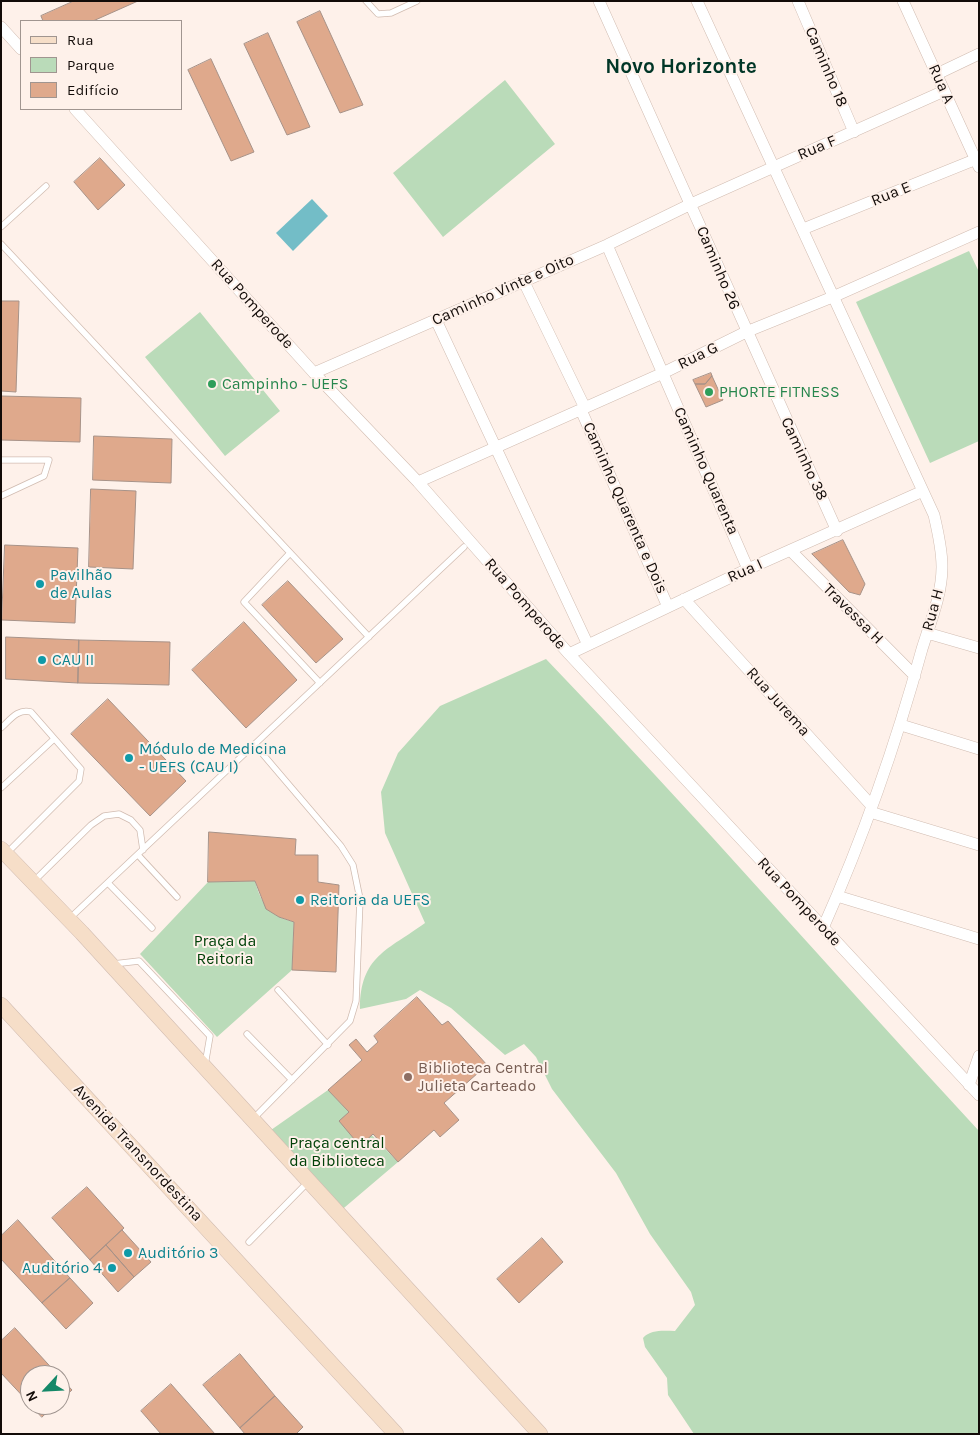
<!DOCTYPE html>
<html>
<head>
<meta charset="utf-8">
<style>
  body { margin:0 }
  #map { position:relative; width:980px; height:1435px; overflow:hidden; background:#fef1ea; font-family:Karla,sans-serif }
  canvas { display:block }
  .frame { position:absolute; inset:0; border:2px solid #120b08; pointer-events:none }
  .legend { position:absolute; left:20px; top:20px; width:162px; height:90px; box-sizing:border-box; background:#fef1ea; border:1px solid #a09590; margin:0; padding:6px 9px; list-style:none; font-size:15px; color:#120b08 }
  .legend li { display:flex; align-items:center; gap:10px; height:25px }
  .legend b { width:25px; border:1px solid #a09590 }
  .north { position:absolute; left:20px; top:1365px; width:50px; height:50px; box-sizing:border-box; background:#fef1ea; border:1px solid #a09590; border-radius:50%; rotate:245deg; font-size:14px; font-weight:700; line-height:20px; text-align:center; color:#120b08 }
  .north::after { content:''; display:block; margin:auto; width:18px; height:22px; background:#148868; clip-path:polygon(50% 0,100% 100%,50% 72%,0 100%) }
</style>
</head>
<body>
<div id="map">
<canvas width="980" height="1435"></canvas>
<div class="frame"></div>
<ul class="legend">
<li><b style="height:6px;background:#f6dec8"></b>Rua</li>
<li><b style="height:14px;background:#badbb9"></b>Parque</li>
<li><b style="height:14px;background:#dfa98c"></b>Edifício</li>
</ul>
<div class="north">N</div>
</div>
<script>
const ctx = document.querySelector('canvas').getContext('2d');
ctx.lineJoin = 'round';
function fillPath(path, color) { ctx.fillStyle = color; ctx.fill(path, 'evenodd'); }
function trace(path, color, width, dash) { ctx.strokeStyle = color; ctx.lineWidth = width; ctx.lineCap = dash ? 'butt' : 'round'; ctx.setLineDash(dash || []); ctx.stroke(path); }
function drawText(font, color, halo, rows, align = 'center') {
  ctx.font = font + ' Karla,sans-serif'; ctx.lineWidth = 4; ctx.setLineDash([]); ctx.textBaseline = 'middle'; ctx.strokeStyle = halo; ctx.fillStyle = color; for (const [text, x, y, turn = 0] of rows) {
    ctx.save(); ctx.translate(x, y); ctx.rotate((+turn || 0) * Math.PI / 180); ctx.textAlign = isNaN(turn) ? turn : align; if (halo) ctx.strokeText(text, 0, 0); ctx.fillText(text, 0, 0); ctx.restore();
  }
}
fillPath(new Path2D(`
  M505,80L555,144L443,237L393,173Z
  M969,251L979,272V441L930,463L856,302Z
  M200,312L280,411L225,456L145,357Z
  M546,659C694,813 834,974 979,1131V1434H694L668,1395L667,1378L645,1347L643,1338C651,1329 664,1331 675,1331L695,1305L691,1292L650,1234L616,1173L552,1089L536,1057L524,1044L505,1055L451,1008L420,990L406,999L360,1009C360,956 388,950 425,923L385,833L381,792L398,753L440,706Z
  M255,881C261,904 270,916 294,922L292,970L217,1037L140,954L208,882Z
  M328,1090L398,1162L338,1213L271,1130Z`), '#badbb9');
fillPath(new Path2D(`
  M312,199L328,216L293,251L276,233Z`), '#73bdc7');
const building = new Path2D(`
  M74,1H138L93,21H43L41,16Z
  M320,11L363,105L340,113L297,22Z
  M268,33L310,127L287,135L244,44Z
  M211,59L254,152L231,161L188,70Z
  M100,158L125,185L98,210L74,182Z
  M1,301H19L16,392L1,391Z
  M711,373L712,376L705,384H695L693,380Z
  M712,376L723,400L706,407L695,384H705Z
  M1,396L81,398L80,442L1,440Z
  M94,436L172,439L171,483L93,480Z
  M91,489L136,491L133,569L89,567Z
  M843,540L865,584L860,595L849,592L812,554Z
  M5,545L78,548L75,623L2,620Z
  M288,581L343,639L316,663L262,605Z
  M244,622L297,680L246,728L192,670Z
  M6,637L79,640L78,683L6,679Z
  M79,640L170,642L169,685L78,683Z
  M108,699L186,781L150,816L71,734Z
  M209,832L296,839L295,855H318V882L339,885L336,972L292,970L294,922L279,917L266,909L255,881L208,882Z
  M417,997L442,1025L448,1021L487,1065L444,1103L459,1120L440,1137L434,1130L398,1162L373,1134L360,1146L339,1121L349,1112L328,1090L362,1060L349,1045L356,1039L367,1052L378,1042L374,1036Z
  M87,1187L124,1228L90,1260L52,1218Z
  M18,1220L70,1278L42,1303L1,1259V1236Z
  M122,1230L151,1262L134,1277L106,1245Z
  M542,1238L563,1262L519,1303L497,1279Z
  M106,1245L134,1277L118,1292L90,1260Z
  M70,1278L93,1303L66,1329L42,1303Z
  M15,1328L58,1375H30V1404L1,1373V1341Z
  M240,1354L275,1396L240,1428L203,1385Z
  M60,1377L72,1390L60,1401Z
  M171,1384L215,1434H161L141,1411Z
  M275,1396L303,1427L296,1434H245L240,1428Z
  M31,1405H55L42,1417Z`);
fillPath(building, '#dfa98c');
trace(building, '#a79288', 1);
const lane = new Path2D(`
  M366,1L378,14L391,13L417,1
  M1,227L46,186
  M1,244L369,637
  M1,460H49L44,476L1,496
  M290,553L244,602L320,683
  M1,728C10,720 18,708 31,712L81,769L79,781L6,854
  M1,788L54,739
  M138,855L177,897
  M34,881L91,825L104,816L119,814L131,820L140,830L143,850
  M108,883L152,928
  M69,919L464,547
  M113,964L139,961L210,1036L205,1065
  M278,990L328,1045
  M247,1034L292,1080
  M253,1119L350,1021L356,1001L360,899L353,865L341,846L255,745
  M249,1242L309,1181`);
const street = new Path2D(`
  M599,1L837,531
  M697,1L934,515C938,532 942,550 942,567C942,595 930,623 922,649C896,744 863,838 823,928
  M798,1L854,132
  M903,1L979,167
  M1,27L21,49
  M937,74L979,54
  M75,109L314,373L418,482L569,654L979,1095
  M803,229L979,158
  M607,245L748,569
  M523,280L585,408
  M436,320L588,645
  M314,373L607,245L691,204L944,91
  M581,410L668,607
  M418,482L663,373L746,332L835,296L979,232
  M791,551L915,676
  M684,599L871,805
  M927,633L979,648
  M569,654L748,569L923,491
  M901,725L979,749
  M870,812L979,845
  M837,896L979,939
  M969,1085L979,1056`);
const secondary = new Path2D(`
  M1,849L82,933L540,1434
  M1,1005L396,1434`);
trace(lane, '#d1bcb1', 7);
trace(street, '#d1bcb1', 12);
trace(secondary, '#d1bcb1', 16);
trace(lane, '#fff', 5.5);
trace(street, '#fff', 11);
trace(secondary, '#f6dec8', 15);
for (const [x, y, r, color] of [
  [212,384,5,"#2e9e5b"],
  [709,392,5,"#2e9e5b"],
  [40,584,5,"#0f9aa8"],
  [42,660,5,"#0f9aa8"],
  [129,758,5,"#0f9aa8"],
  [300,900,5,"#0f9aa8"],
  [408,1077,5,"#8d6e63"],
  [128,1253,5,"#0f9aa8"],
  [112,1268,5,"#0f9aa8"]
]) { const dot = new Path2D(); dot.arc(x, y, r, 0, 2 * Math.PI); ctx.fillStyle = color; ctx.fill(dot); trace(dot, '#fef1ea', 2); }
drawText('16px', '#120b08', '#fef1ea', [
  ["Caminho 18",826,67,67],
  ["Rua A",941,84,66],
  ["Rua F",817,148,-23],
  ["Rua E",891,194,-22],
  ["Caminho 26",718,268,67],
  ["Caminho Vinte e Oito",503,290,-24],
  ["Rua Pomperode",252,304,48],
  ["Rua G",698,356,-26],
  ["Caminho 38",804,459,65],
  ["Caminho Quarenta",706,471,66],
  ["Caminho Quarenta e Dois",625,508,66],
  ["Rua I",745,571,-24],
  ["Rua Pomperode",525,604,49],
  ["Rua H",933,610,-75],
  ["Travessa H",853,614,45],
  ["Rua Jurema",778,702,48],
  ["Rua Pomperode",799,902,47],
  ["Avenida Transnordestina",138,1153,47]
]);
drawText('16px', '#27864d', '#fef1ea', [
  ["Campinho - UEFS",222,384],
  ["PHORTE FITNESS",719,392]
], 'left');
drawText('16px', '#0d838f', '#fef1ea', [
  ["Pavilhão",50,575],
  ["de Aulas",50,593],
  ["CAU II",52,660],
  ["Módulo de Medicina",139,749],
  ["- UEFS (CAU I)",139,767],
  ["Reitoria da UEFS",310,900],
  ["Auditório 3",138,1253],
  ["Auditório 4",102,1268,"right"]
], 'left');
drawText('16px', '#004108', '#fef1ea', [
  ["Praça da",225,941],
  ["Reitoria",225,959],
  ["Praça central",337,1143],
  ["da Biblioteca",337,1161]
]);
drawText('16px', '#785e54', '#fef1ea', [
  ["Biblioteca Central",418,1068],
  ["Julieta Carteado",418,1086]
], 'left');
drawText('bold 21px', '#003627', '#fef1ea', [
  ["Novo Horizonte",681,67]
]);
</script>
</body>
</html>
